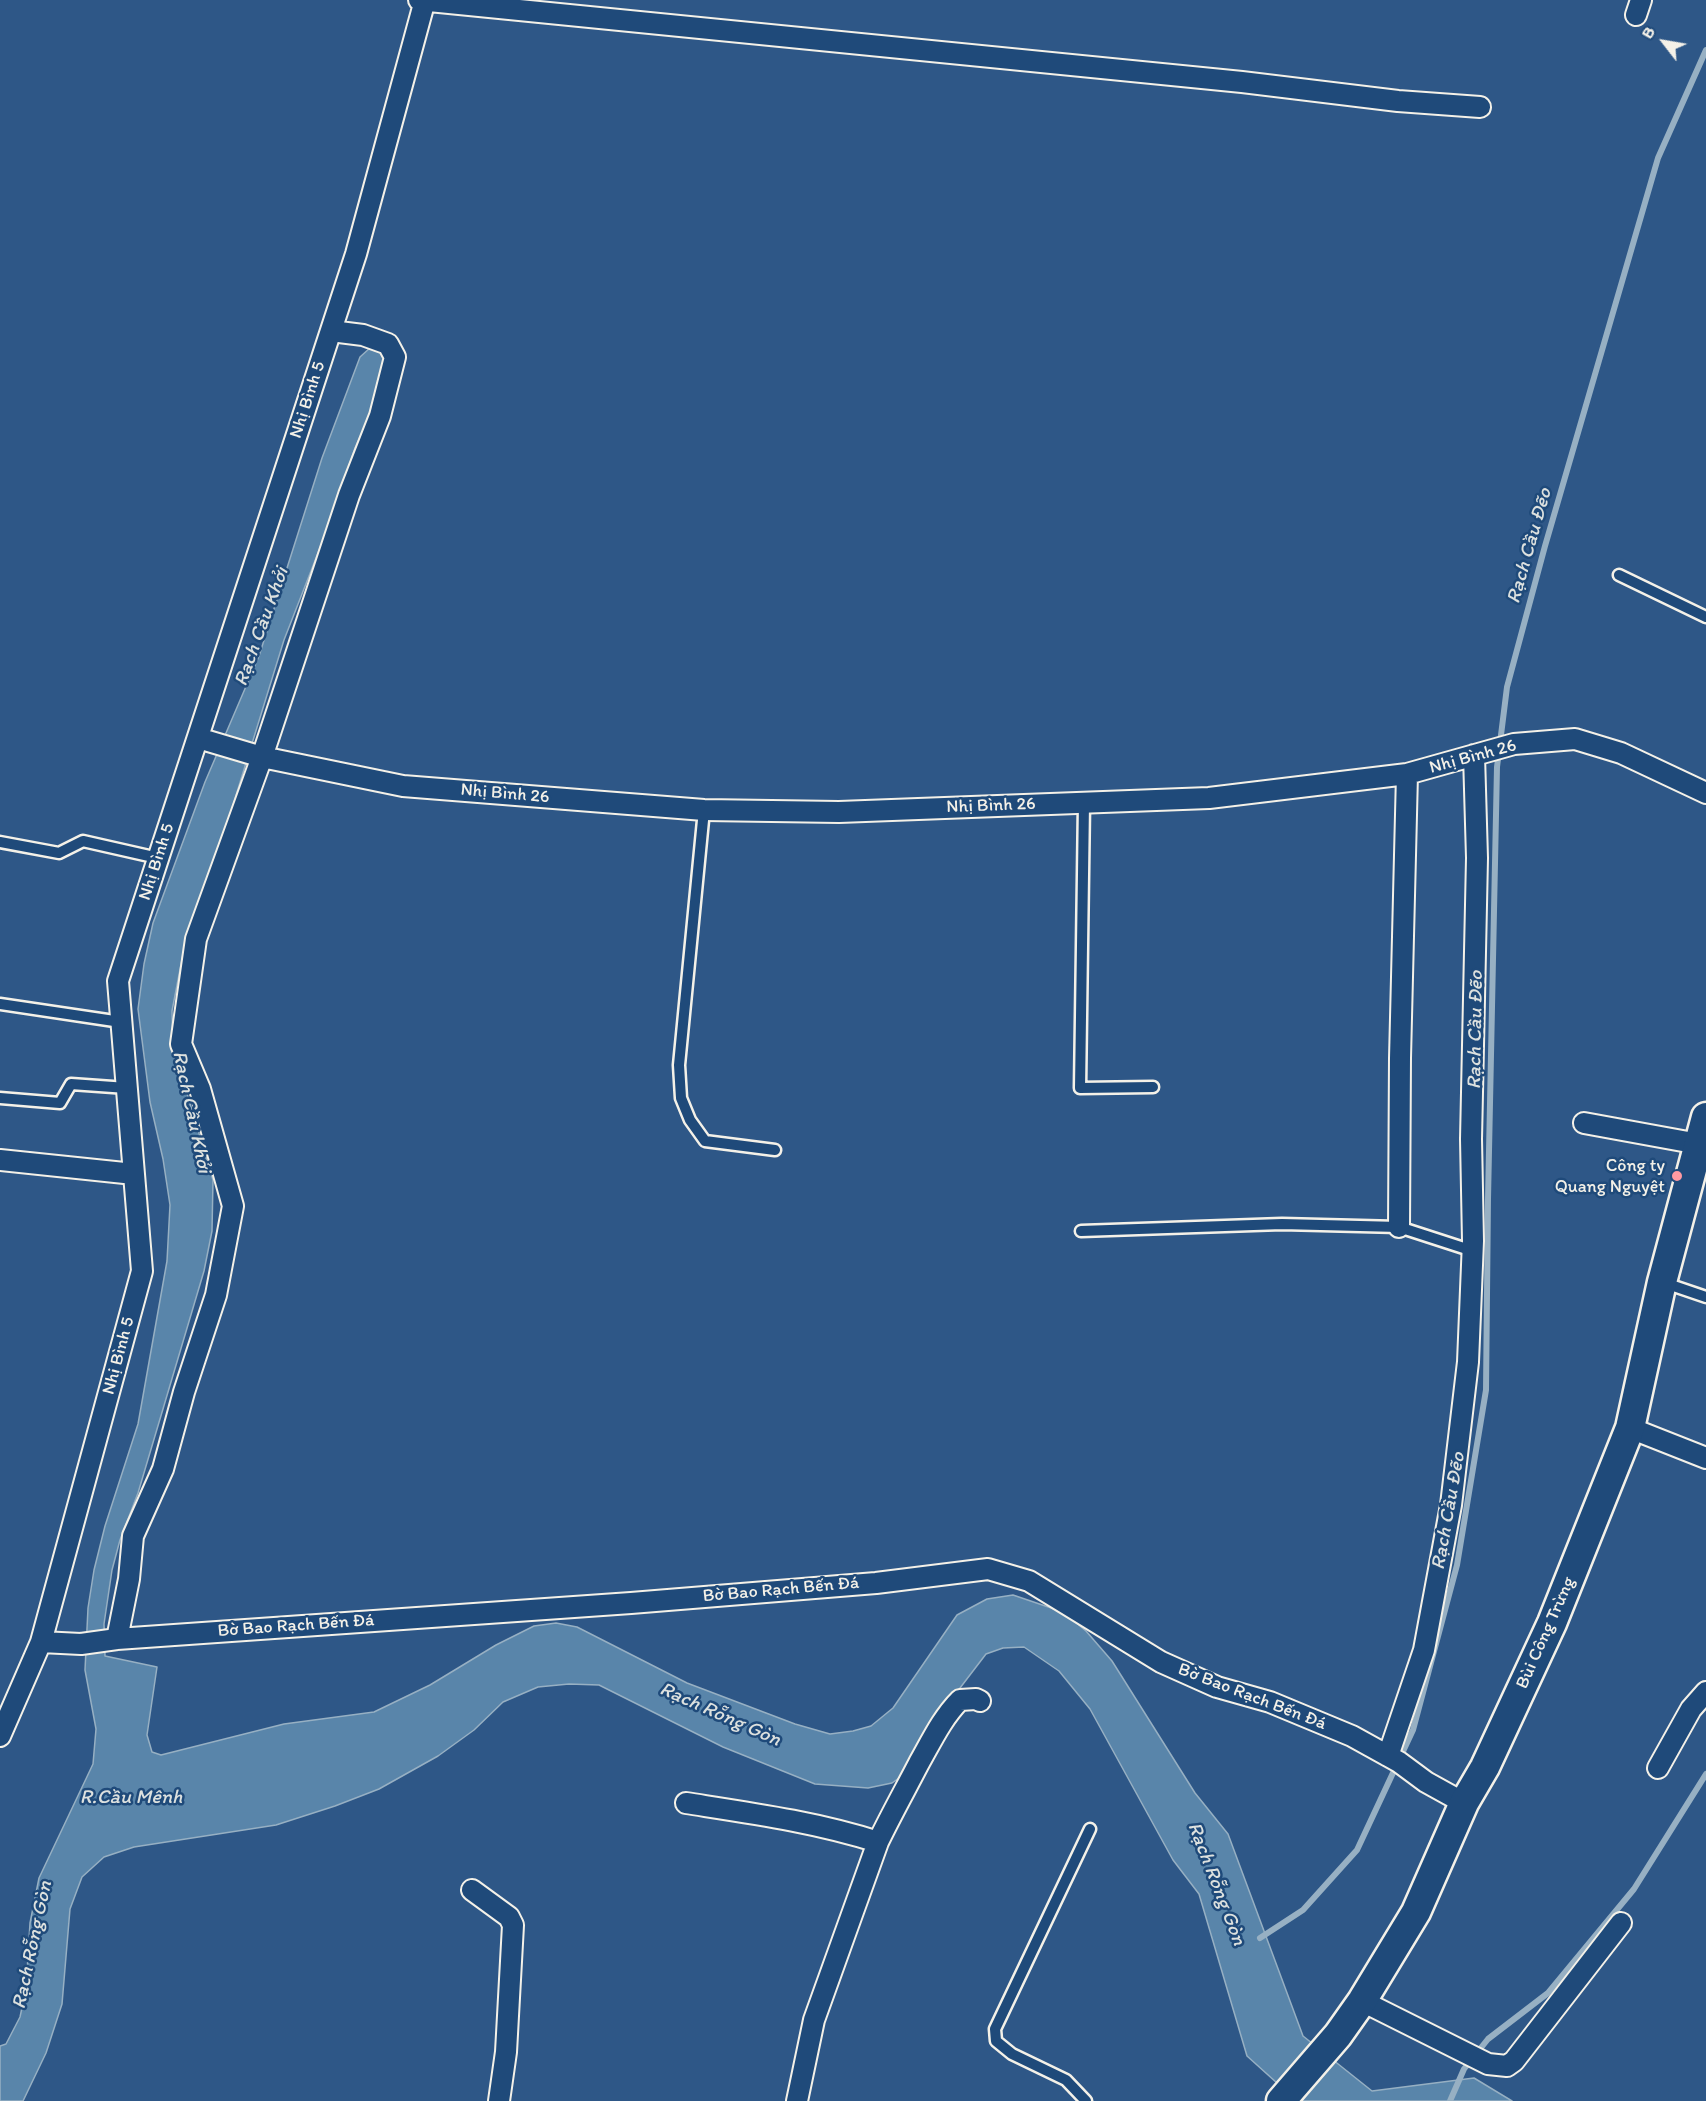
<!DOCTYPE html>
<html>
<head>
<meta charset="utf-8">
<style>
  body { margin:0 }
  #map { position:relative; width:1706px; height:2101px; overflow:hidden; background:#2e5787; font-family:Itim,sans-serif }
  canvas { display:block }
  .north { position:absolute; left:1634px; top:12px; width:60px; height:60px; -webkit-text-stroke:4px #1f4a7a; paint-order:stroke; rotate:301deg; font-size:16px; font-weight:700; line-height:24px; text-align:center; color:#f4f1e8 }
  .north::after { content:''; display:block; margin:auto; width:21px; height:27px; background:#f4f1e8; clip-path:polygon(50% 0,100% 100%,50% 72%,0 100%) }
</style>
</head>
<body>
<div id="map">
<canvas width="1706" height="2101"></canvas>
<div class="north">B</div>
</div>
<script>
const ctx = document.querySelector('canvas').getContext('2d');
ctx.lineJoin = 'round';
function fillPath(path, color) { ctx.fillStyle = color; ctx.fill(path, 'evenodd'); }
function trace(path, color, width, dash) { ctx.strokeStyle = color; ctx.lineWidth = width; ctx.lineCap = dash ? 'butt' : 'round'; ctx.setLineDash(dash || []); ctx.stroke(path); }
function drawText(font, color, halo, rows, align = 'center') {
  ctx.font = font + ' Itim,sans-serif'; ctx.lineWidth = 5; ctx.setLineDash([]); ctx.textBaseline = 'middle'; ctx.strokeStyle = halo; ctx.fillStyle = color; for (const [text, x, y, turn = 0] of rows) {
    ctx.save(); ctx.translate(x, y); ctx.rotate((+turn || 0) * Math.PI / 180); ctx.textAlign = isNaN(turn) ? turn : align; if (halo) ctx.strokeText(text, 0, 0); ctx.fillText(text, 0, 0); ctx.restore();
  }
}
const water = new Path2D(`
  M371,347L380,349L390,357L391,368L355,448L327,530L284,640L225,831L184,949L172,1011L173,1047L213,1180L212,1231L204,1271L138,1493L120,1540L112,1570L104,1624L105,1656L157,1667L147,1735L152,1752L161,1755L284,1724L374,1712L430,1685L496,1645L534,1626L556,1623L577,1627L687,1683L795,1724L830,1734L853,1731L871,1726L893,1708L957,1615L987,1599L1013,1595L1063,1612L1086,1631L1112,1661L1195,1793L1228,1834L1303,2036L1372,2091L1474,2078L1512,2101H1297L1247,2056L1199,1894L1173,1860L1090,1709L1059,1671L1024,1647L1003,1648L986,1654L960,1688L909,1771L892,1783L868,1788L815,1784L723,1747L599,1685L569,1684L538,1687L503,1702L474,1730L438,1756L379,1789L335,1806L276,1825L134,1847L104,1857L82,1877L70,1909L62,2004L46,2053L23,2101H0V2046L6,2044L20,2017L26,1989L30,1923L39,1878L93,1764L96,1729L85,1670L88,1608L94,1570L105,1526L138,1424L167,1261L170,1205L163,1159L150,1102L138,1009L144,964L153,923L205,782L259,656L322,458L360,357Z`);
fillPath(water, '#5985aa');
trace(water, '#97b0c3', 1.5);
trace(new Path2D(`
  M1260,1938L1303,1910L1357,1850L1413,1730L1457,1565L1486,1390L1488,1199L1497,767L1507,687L1545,546L1658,158L1706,50
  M1450,2101L1464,2069L1488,2039L1548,1993L1634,1889L1706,1774`), '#97b0c3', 6);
const lane = new Path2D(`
  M1619,575L1706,617
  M1084,803L1080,1088L1153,1087
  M704,810L679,1065L681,1098L690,1120L705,1141L775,1150
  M0,842L59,853L83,841L158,858
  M0,1004L121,1022
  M0,1098L60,1103L71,1084L127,1088
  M1081,1231L1282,1224L1399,1227L1473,1251
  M1662,1282L1706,1297
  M1086,2101L1066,2080L1012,2054L996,2041L995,2029L1090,1829`);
const street = new Path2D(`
  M419,0L1242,82L1398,101L1480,107
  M1636,15L1641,0
  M198,738L262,757L403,786L704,810L839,812L1209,798L1407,774L1514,744L1575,739L1621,753L1706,793
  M1584,1123L1699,1144
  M0,1160L134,1174
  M1399,1227L1400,1058L1407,774
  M1630,1428L1706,1458
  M117,1639L129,1579L133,1536L163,1469L184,1392L216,1295L233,1206L200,1089L181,1044L196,939L262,757L349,495L380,416L395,357L388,344L363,335L331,331
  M41,1642L81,1644L117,1639L631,1603L876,1583L988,1569L1029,1581L1161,1662L1217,1687L1270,1702L1352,1736L1399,1762L1426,1782L1464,1803
  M0,1736L41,1642L142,1271L118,981L356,254L425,0
  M1388,1756L1424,1650L1451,1505L1468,1362L1473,1241L1471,1139L1477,858L1474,755
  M1658,1768L1691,1709L1706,1692
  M686,1803C750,1813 816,1822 878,1842L814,2020L797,2101
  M878,1842C891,1815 905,1790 919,1763C931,1742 942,1718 960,1700L976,1699L980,1701
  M472,1890L509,1917L513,1925L506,2052L499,2101
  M1362,2001L1488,2064L1507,2066L1514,2061L1621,1923`);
const secondary = new Path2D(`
  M1281,2101L1338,2035L1362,2001L1416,1912L1464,1803L1485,1767L1552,1623L1630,1428L1662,1282L1706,1117`);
trace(lane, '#f4f1e8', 15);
trace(street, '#f4f1e8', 24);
trace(secondary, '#f4f1e8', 33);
trace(lane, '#1f4a7a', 10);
trace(street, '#1f4a7a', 20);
trace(secondary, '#1f4a7a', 28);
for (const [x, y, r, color] of [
  [1677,1176,6,"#ff9aa2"]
]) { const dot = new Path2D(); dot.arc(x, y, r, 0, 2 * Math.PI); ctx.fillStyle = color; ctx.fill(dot); trace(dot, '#1f4a7a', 2); }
drawText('18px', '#f4f1e8', '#1f4a7a', [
  ["Nhị Bình 5",308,400,-72],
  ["Nhị Bình 26",1473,757,-15],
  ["Nhị Bình 26",505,794,5],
  ["Nhị Bình 26",991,806,-2],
  ["Nhị Bình 5",157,862,-72],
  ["Nhị Bình 5",119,1356,-75],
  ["Bờ Bao Rạch Bến Đá",781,1590,-5],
  ["Bờ Bao Rạch Bến Đá",296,1626,-4],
  ["Bùi Công Trừng",1546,1633,-66],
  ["Bờ Bao Rạch Bến Đá",1252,1697,21]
]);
drawText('18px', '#f4f1e8', '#1f4a7a', [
  ["Công ty",1665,1166],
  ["Quang Nguyệt",1665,1187]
], 'right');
drawText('italic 20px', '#dde1df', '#1f4a7a', [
  ["Rạch Cầu Đẽo",1530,546,-74],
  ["Rạch Cầu Khởi",262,627,-70],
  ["Rạch Cầu Đẽo",1476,1030,-89],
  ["Rạch Cầu Khởi",191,1112,78],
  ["Rạch Cầu Đẽo",1449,1511,-80],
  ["Rạch Rỗng Gòn",720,1715,24],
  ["R.Cầu Mênh",131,1798],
  ["Rạch Rỗng Gòn",1216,1884,69],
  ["Rạch Rỗng Gòn",33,1945,-78]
]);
</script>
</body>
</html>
